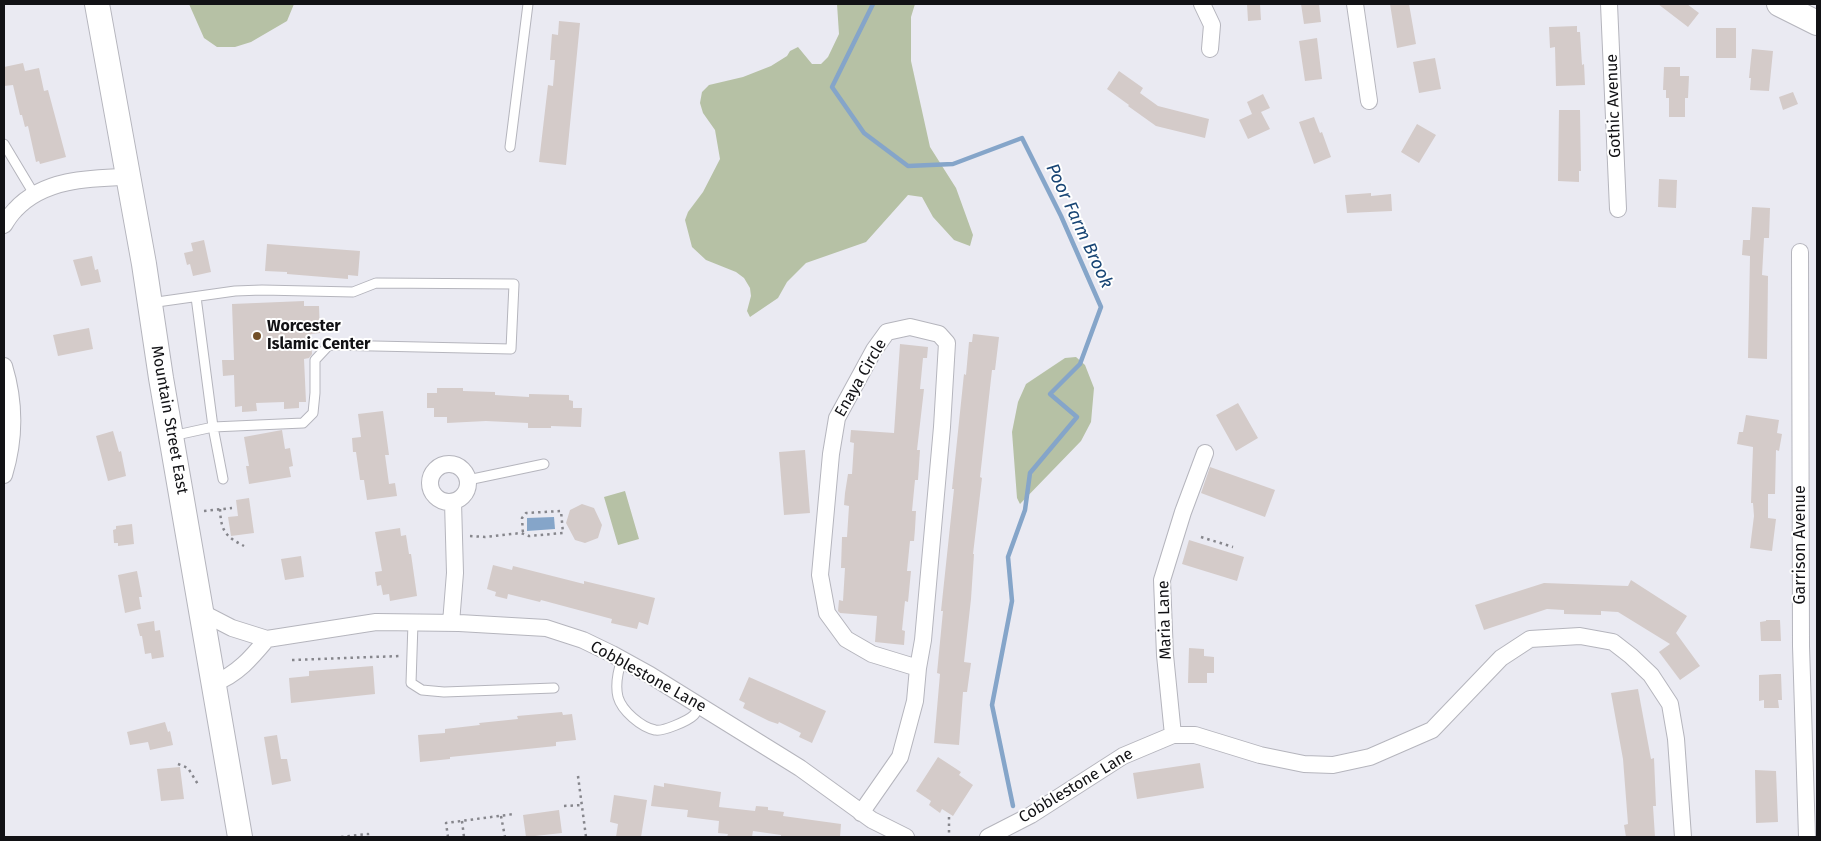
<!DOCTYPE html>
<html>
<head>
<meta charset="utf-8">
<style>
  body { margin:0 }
  #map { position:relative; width:1821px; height:841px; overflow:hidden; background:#eaeaf2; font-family:"Fira Sans",sans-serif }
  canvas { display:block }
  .frame { position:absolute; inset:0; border:5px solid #121215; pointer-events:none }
</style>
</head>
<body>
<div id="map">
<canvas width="1821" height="841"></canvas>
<div class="frame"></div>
</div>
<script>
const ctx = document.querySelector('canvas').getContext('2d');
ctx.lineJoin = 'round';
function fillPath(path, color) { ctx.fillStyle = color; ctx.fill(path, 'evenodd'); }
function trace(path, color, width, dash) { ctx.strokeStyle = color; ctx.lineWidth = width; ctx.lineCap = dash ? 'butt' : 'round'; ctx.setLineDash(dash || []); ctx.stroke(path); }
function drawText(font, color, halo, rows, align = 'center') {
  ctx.font = font + ' "Fira Sans",sans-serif'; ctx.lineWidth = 4; ctx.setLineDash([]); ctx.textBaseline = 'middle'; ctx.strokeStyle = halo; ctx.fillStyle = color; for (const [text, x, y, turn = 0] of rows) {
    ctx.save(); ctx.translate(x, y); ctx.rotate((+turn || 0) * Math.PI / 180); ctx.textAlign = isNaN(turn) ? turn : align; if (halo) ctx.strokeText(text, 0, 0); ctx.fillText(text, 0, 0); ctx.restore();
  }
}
fillPath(new Path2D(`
  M189,4H294L287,21L251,42L235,47H217L204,38Z
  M837,4H915L911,17V61L930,147L956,188L973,235L970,246L954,240L933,217L922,197L908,195L866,242L806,263L787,282L778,298L750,317L747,311L751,296L750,288L744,278L736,272L706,260L692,247L685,220L688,212L703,192L720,159L715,130L703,113L700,103L702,92L709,85L743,77L771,66L787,56L790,51L798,47L812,64H821L828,57L839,34Z
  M1076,357L1085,365L1094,388L1091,422L1081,441L1020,504L1017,498L1012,432L1018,402L1026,384L1065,358Z
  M625,491L639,539L618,545L604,497Z`), '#b6c1a5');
fillPath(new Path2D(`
  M554,517L555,529L527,531V518Z`), '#85a5c9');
trace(new Path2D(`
  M873,4L832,87L864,133L908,166L953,164L1022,138L1061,216L1101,307L1080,364L1050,394L1077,417L1030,473L1025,510L1008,557L1012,601L992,705L1013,806`), '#85a5c9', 4.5);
fillPath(new Path2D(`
  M1247,4H1260L1261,20L1248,21Z
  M1301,4H1319L1321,22L1304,24Z
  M1390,4H1409L1416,44L1397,48Z
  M1658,4H1687L1699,13L1688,27Z
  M559,21L580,23L566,165L539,162L548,85L553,86L555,60H550L552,34L558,35Z
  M1577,26V32H1580L1582,65L1584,64L1585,85L1556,86L1555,47L1550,48L1549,27Z
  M1716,28H1736V58H1716Z
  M1317,38L1322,79L1305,81L1299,41Z
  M1752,49L1773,51L1769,91L1750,90L1751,78H1749Z
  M1435,58L1441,89L1419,93L1413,62Z
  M23,63L25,71L39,68L44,91L48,90L66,157L40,164L39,161L36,162L28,126L25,127L22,115H20L13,85L4,86V67Z
  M1664,67H1680V76H1689L1688,98H1685V117H1669V98H1666V90H1663Z
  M1119,71L1143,88L1140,93L1158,106L1209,119L1205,138L1156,126L1128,106L1129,105L1107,89Z
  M1793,92L1798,104L1783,110L1779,97Z
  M1263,94L1270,108L1261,112L1270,129L1248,139L1239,120L1252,114L1247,102Z
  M1559,110H1580L1581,171H1579V182L1558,181Z
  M1314,117L1320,133L1322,132L1331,157L1314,164L1299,122Z
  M1417,124L1436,135L1419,163L1401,152Z
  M1659,179L1677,180L1676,208L1658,207Z
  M1371,193V196L1391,194L1392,211L1347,213L1345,195Z
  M1752,207L1770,208L1769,238H1764L1762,275L1768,276L1767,359L1748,358L1750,256L1742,255L1743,240H1750Z
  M204,240L211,272L193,276L190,264L187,265L184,253L193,251L191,243Z
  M267,244L360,251L358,276L348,275V279L287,274V272L265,271Z
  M92,256L95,270L98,269L101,282L81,286L73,260Z
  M304,301V306H319L320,333L311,334L312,354L309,358L304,359L306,402H299V408L284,409V402L256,403L257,411L242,412V406L235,407L234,375L223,376L222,360H234L232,304Z
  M89,328L93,349L58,356L53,335Z
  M973,334L999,337L995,370H992L980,477L982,478L973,554H974L971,599L964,662L971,663L967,692H963L959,745L934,743L940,674L937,673L943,611H941L954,489H952L964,374L966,375L969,342H972Z
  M900,344L928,347L927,358H923L920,389H924L917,450H920L918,480H915L912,511H916L915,529L914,541H910L907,571H911L908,602L905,601L902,630L905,631L904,645L875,642L877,616L840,613L838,611L839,600L843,601L845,568H841L842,537H847L849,506L844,505L845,493L848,474H852L854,443L850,442L851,430L894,433Z
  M437,388H463V391L495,392V395L529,397V394L569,395V400L573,401V408H582L581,427L551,426V428H528V423L486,421L447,423V417H434V408H427V393H437Z
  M1238,403L1258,438L1236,451L1216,415Z
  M383,411L389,455H385L389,484L395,483L397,496L367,500L364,480H360L356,452H353L352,438L361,437L358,414Z
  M1746,415L1779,420L1777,433L1782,434L1779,451L1776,450L1775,494H1768V518L1776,519L1772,551L1750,548L1754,516L1753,503H1751L1753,447L1737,444L1739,432H1743Z
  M282,430L285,449L290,448L293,466L289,467L291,477L249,484L246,466H249L244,437Z
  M113,431L119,452L121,451L126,476L108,481L96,436Z
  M805,450L810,513L784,515L779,452Z
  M1210,467L1275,490L1265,517L1201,493Z
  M249,498L254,533L231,536L228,517L238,516L236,500Z
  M582,504L594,508L602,525L598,538L585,543L575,540L566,523L570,510Z
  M132,524L134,544L118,546V543H114L113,530L116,529V526Z
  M400,528L401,536L406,535L409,554H411L417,596L390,601L389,594L383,595L381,585L377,586L375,572L382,571L375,532Z
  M1189,540L1244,557L1237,581L1182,564Z
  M301,556L304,577L285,580L281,559Z
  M493,565L512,570L513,566L584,584V581L655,598L648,625L639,622L637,629L611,623L612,619L541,600L540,602L508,594L507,599L495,596L496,592L487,589Z
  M137,571L142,597H139L141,609L125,613L118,575Z
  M1631,580L1687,616L1676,633L1700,666L1680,680L1659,652L1670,644L1618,612L1601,611V615L1564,614V610L1547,609L1484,630L1475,605L1544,583L1628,586Z
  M1766,620H1780L1781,641H1761L1760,622L1766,621Z
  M154,621L155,631L160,630L164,657L152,659L151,653L145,654L142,636H140L137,624Z
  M1189,648L1204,649V656L1214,657V673H1207V683H1188Z
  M373,666L375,694L291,703L289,678L309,676V671Z
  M1776,674H1781L1782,700H1778L1779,708H1764V700L1759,701V675Z
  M749,677L826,711L812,743L799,737L801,733L779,722L778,724L769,721L743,708L745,703L739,700Z
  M1638,689L1651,759L1654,758L1656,806H1653L1655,837H1626L1624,825L1628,824L1623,759L1611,693Z
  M562,712L563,715L572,714L576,740L556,742V746L450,757V759L420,762L418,735L445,733V729L480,725L479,723L518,719L517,716Z
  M165,722L168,732L170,731L173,745L150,750L148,742L130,745L127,732Z
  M277,735L281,759H287L291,781L272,785L264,737Z
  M938,757L961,772L959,775L973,785L953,816L942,809L940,813L929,805L931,801L916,791Z
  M1200,763L1204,788L1137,799L1133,773Z
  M180,767L184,799L161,801L157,769Z
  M1755,770L1776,771L1778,822L1756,823Z
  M664,783L721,792L719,807L755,811L756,806L768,807V810L784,812L783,816L841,824L840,837H781V835L753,831L752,837H727L728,834L718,833L719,821L687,817L688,810L651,806L654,785L664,787Z
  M614,795L647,800L641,837H616L618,824L610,822Z
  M559,810L562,833L526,837L523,815Z`), '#d4cbc9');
const lane = new Path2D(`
  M4,144L34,194
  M510,147L528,4
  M196,297L213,427L223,479
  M150,303L235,291L262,290L353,292L376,283L514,284L511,349L329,345L315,360V393L313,413L303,423L213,427L172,436
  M468,480L544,464
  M413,623L411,683L422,690L444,692L554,688
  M622,659C618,671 615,685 618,697C622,711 641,727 655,730C662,732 688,721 694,715C696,713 698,708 699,705`);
const street = new Path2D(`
  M1202,4L1212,25L1210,49
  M1355,4L1369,101
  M1609,4L1618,209
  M4,225C7,220 11,214 15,210C43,179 89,178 127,177
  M1800,252L1801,646L1807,837
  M4,366C15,402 15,439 4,475
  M430 483a19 19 0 1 1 38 0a19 19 0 1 1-38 0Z
  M201,612L232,628L267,639L376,622L459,623L546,628L583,640L612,654L650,675L800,768L872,820L906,837
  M451,623L455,573L453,502
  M214,683C237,675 252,657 267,639
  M1173,735L1165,655L1162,580L1183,512L1205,453
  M861,813L900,757L915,701L918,668L923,640L942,427L947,343L939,334L910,327L887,332L874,350L837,418L831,454L820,575L827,613L846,639L872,654L918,668
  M988,837L1031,815L1123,756L1173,735H1195L1260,755L1304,764L1333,765L1370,757L1432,730L1501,658L1530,639L1580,636L1613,642L1631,656L1651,675L1670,704L1676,739L1683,837`);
const secondary = new Path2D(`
  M97,4L144,264L161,378L240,837
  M1779,4L1817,23`);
trace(lane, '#b5b5bd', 11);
trace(street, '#b5b5bd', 18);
trace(secondary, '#b5b5bd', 26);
trace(new Path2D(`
  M220,509C221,531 225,536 244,546
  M204,511L232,508
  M470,536L485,537L521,533L529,536L563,533L561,511L526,513L522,518L523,534
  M1201,537L1233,547
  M292,660L400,656
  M178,764L188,768L199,786
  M578,776L586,837
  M564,806L582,805
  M501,816L505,837
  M949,817V834
  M462,821L464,837
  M341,837L368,834V837
  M448,837L446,823L514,814`), '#86868c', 2.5, [2.5, 4]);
trace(lane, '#fff', 9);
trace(street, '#fff', 16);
trace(secondary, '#fff', 24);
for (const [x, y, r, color] of [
  [257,336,5,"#735029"]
]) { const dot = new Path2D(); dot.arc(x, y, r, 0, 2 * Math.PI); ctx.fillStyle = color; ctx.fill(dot); trace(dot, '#fff', 2); }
drawText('16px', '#121215', '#fff', [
  ["Gothic Avenue",1614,106,-92],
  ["Enaya Circle",861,378,-60],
  ["Mountain Street East",169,420,80],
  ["Garrison Avenue",1801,545,-90],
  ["Maria Lane",1165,620,-92],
  ["Cobblestone Lane",648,677,29],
  ["Cobblestone Lane",1076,786,-31]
]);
drawText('bold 16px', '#121215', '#fff', [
  ["Worcester",267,327],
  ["Islamic Center",267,345]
], 'left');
drawText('italic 18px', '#184574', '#fff', [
  ["Poor Farm Brook",1079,226,65]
]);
</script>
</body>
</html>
